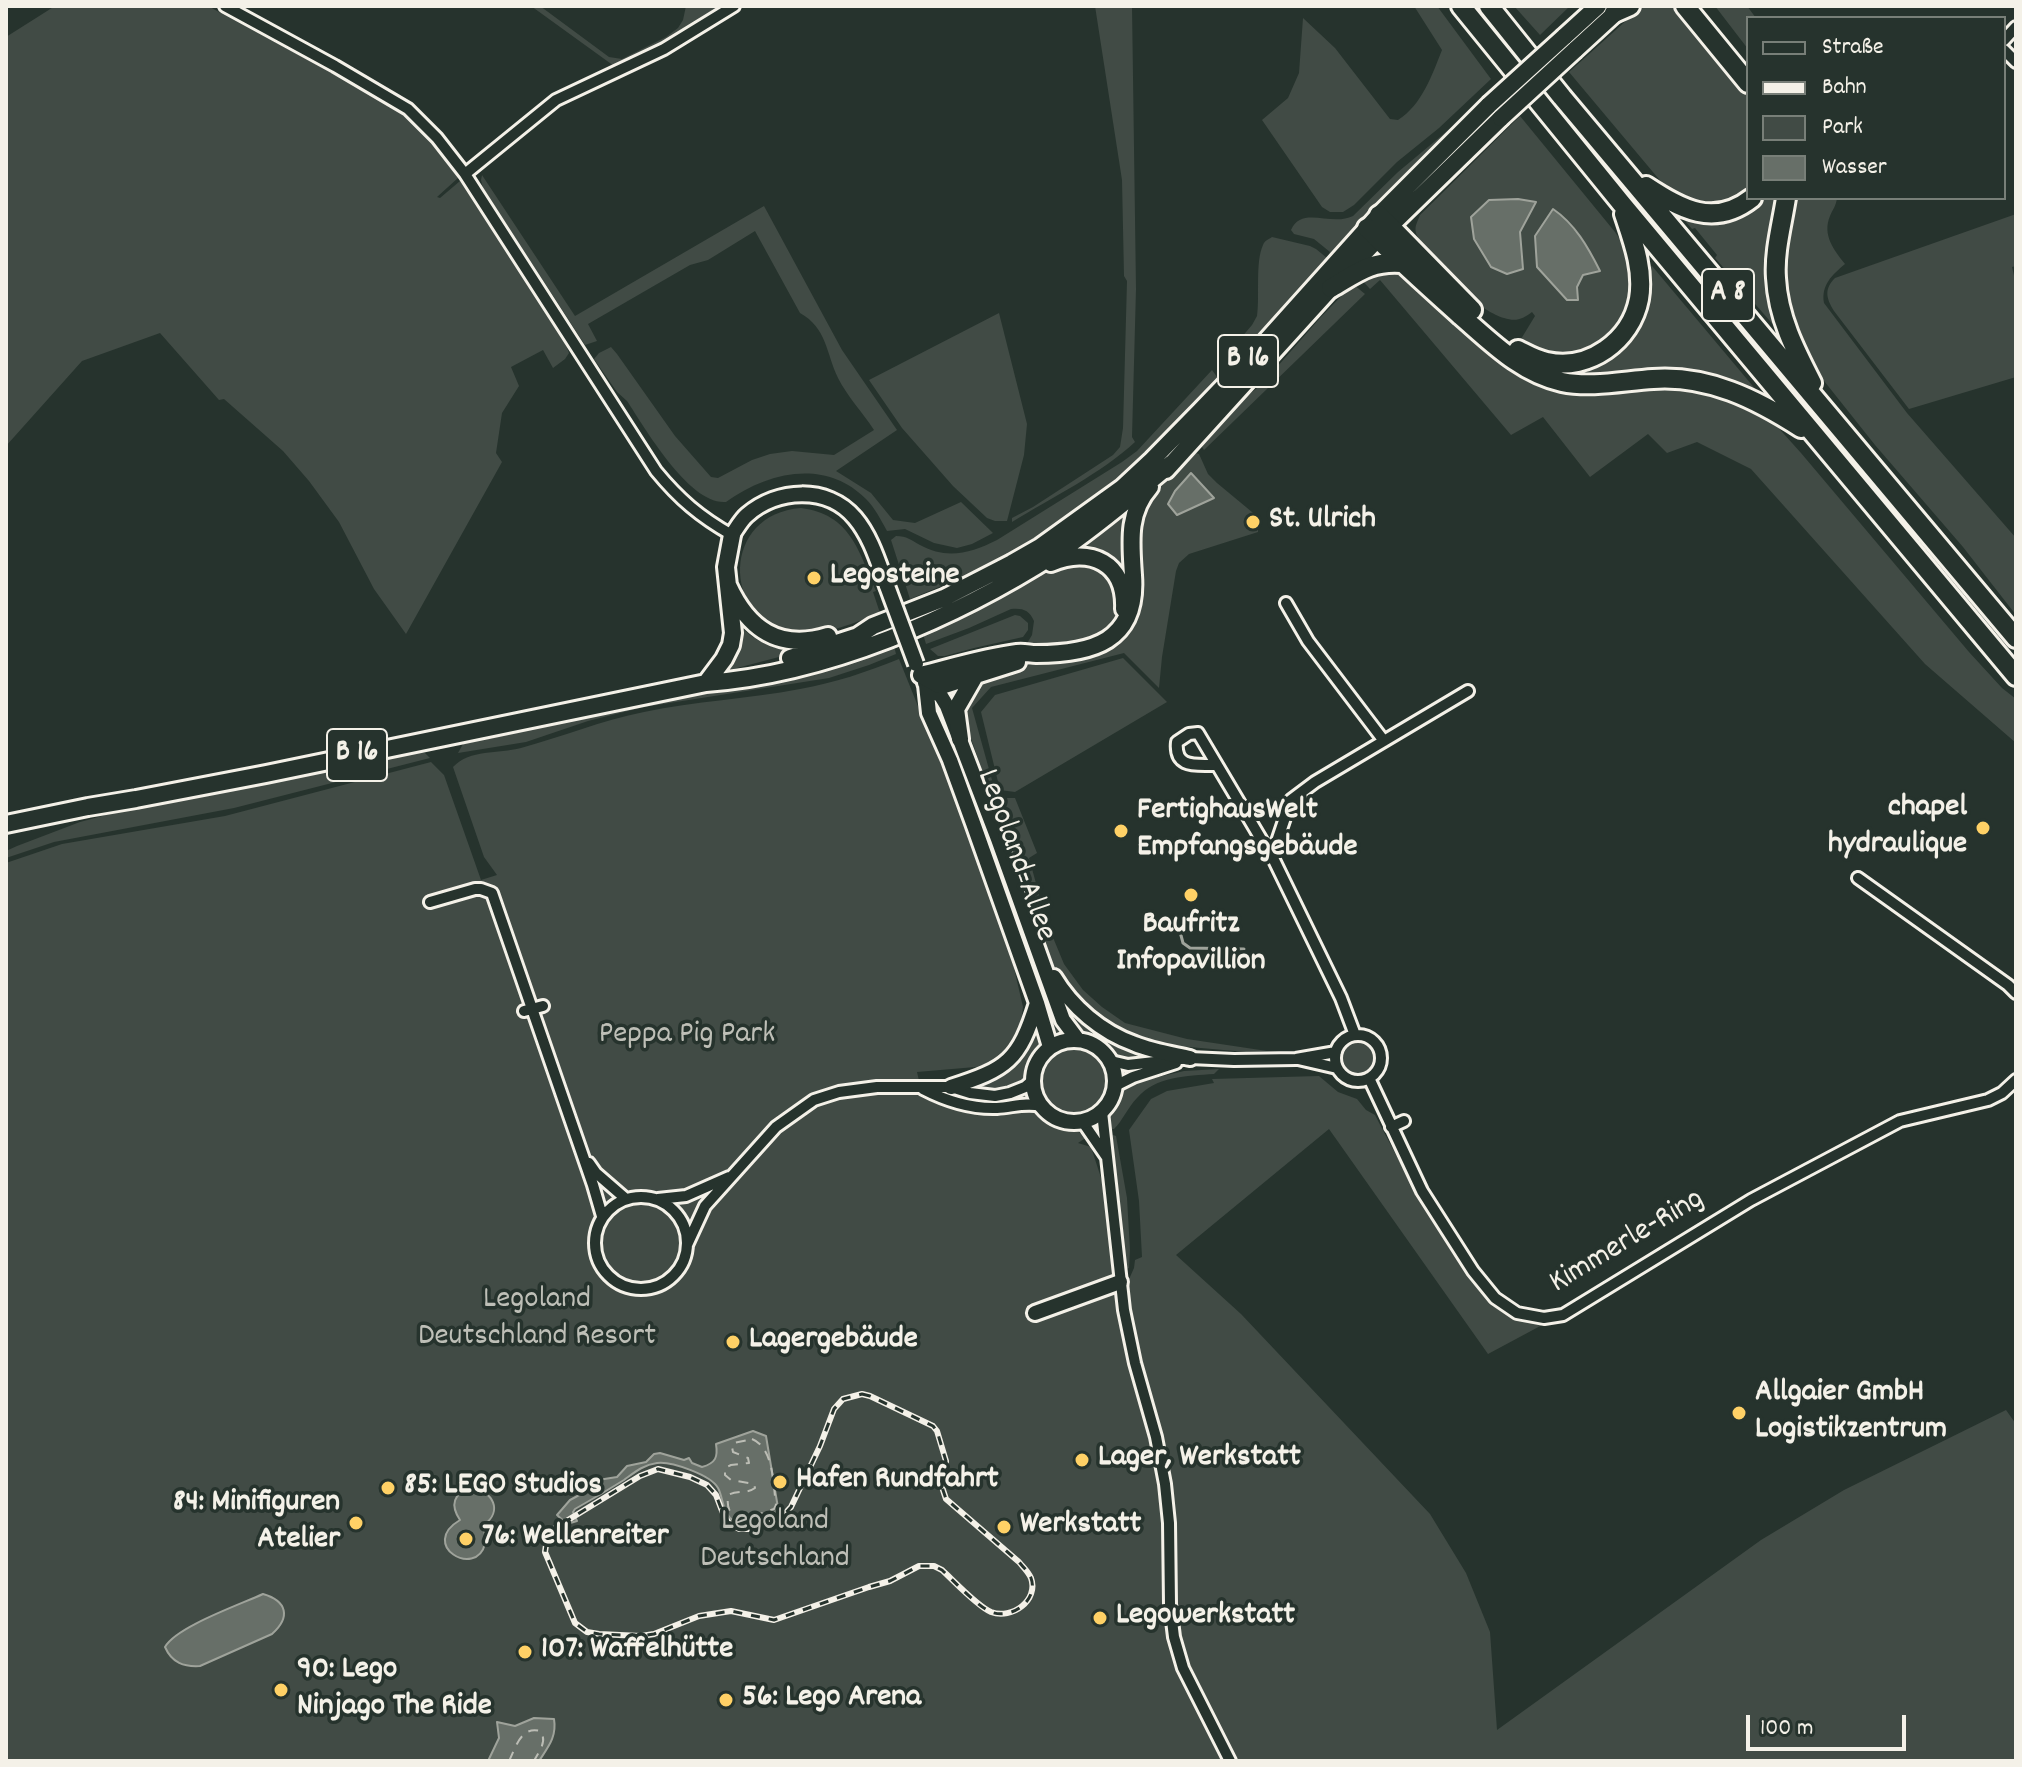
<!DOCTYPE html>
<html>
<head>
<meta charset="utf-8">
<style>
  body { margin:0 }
  #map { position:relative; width:2022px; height:1767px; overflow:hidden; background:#26332d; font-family:Dekko,sans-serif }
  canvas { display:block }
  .frame { position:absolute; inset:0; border:8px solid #f4f1e8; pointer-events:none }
  .legend { position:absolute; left:1746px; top:16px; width:260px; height:184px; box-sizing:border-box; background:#26332d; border:2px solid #787f78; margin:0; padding:10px 14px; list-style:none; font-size:24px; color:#f4f1e8 }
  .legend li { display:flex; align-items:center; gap:16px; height:40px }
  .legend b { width:40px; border:2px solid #787f78 }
  .scale { position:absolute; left:1746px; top:1715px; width:160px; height:36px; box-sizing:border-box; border:4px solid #f4f1e8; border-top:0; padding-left:10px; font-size:24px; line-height:28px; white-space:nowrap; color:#f4f1e8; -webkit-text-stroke:6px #26332d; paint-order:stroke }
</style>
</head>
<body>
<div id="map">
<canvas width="2022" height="1767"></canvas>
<div class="frame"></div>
<ul class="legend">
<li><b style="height:10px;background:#26332d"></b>Straße</li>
<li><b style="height:10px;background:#f4f1e8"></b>Bahn</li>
<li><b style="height:22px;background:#414b45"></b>Park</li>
<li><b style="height:22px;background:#676f68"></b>Wasser</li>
</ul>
<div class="scale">100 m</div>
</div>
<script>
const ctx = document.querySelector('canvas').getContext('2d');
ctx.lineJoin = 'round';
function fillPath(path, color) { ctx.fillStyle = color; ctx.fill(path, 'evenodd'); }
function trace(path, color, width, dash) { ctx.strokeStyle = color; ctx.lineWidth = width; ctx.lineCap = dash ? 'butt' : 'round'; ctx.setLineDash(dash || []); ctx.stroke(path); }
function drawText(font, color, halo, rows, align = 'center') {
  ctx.font = font + ' Dekko,sans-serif'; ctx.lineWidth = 7; ctx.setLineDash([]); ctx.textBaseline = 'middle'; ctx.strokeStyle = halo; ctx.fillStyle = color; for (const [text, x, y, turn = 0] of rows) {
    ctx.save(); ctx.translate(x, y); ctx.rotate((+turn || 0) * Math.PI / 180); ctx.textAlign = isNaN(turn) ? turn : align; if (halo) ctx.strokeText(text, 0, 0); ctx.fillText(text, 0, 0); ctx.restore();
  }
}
fillPath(new Path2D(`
  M55,6H208L367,92L404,115L430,139L458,178L437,197L440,198L460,181L564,340L569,353L565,359L553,368L543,350L511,367L519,386L502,413L496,453L502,462L406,634L374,589L339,522L309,481L283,451L224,399L219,400L160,333L82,361L6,446V37Z
  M531,6H540L609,57L622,59L666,37L678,28L683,20L686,6H719L716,10L657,46L614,66Z
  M1095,6H1132L1136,289L1132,437L1135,442C1102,473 1051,498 1012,522V518L1033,507L1113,455L1120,447L1123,428L1127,281L1124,276L1122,180Z
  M1414,6H1437L1491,79L1439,128L1397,162L1354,205L1343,212H1330L1322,207L1262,120L1288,98L1299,73L1303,18L1335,48L1390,119L1398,120C1422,105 1432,75 1442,50Z
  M1514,6H1570L1540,35Z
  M1645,6H1673L1682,12L1748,93V195L1730,206L1698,209L1668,190L1569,72L1628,19Z
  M1715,6H1747L1756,18H1748V49Z
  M1483,101L1486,103L1402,180L1238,361L1229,352L1252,325L1257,316C1260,297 1255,262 1263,245C1265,240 1268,240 1272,237L1310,246L1316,249L1327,258L1330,252L1314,239L1294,234L1291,230C1302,205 1331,227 1353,216L1398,172Z
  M1520,116L1615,232L1627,249L1634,272L1632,307L1602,346L1560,360L1522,345L1521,339L1535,316L1532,312C1523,319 1516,322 1504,318C1499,317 1492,313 1487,310C1475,303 1419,245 1416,233C1414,226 1418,221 1420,215Z
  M482,175L575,316L764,206L842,350L897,430L836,471L871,493L893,520L915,523L961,502L993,533L972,544L957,548L934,543L905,529L887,531C881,520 875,508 866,499C825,458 768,472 726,502C689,505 645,428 627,401L617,392L594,359L599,353L611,347L617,354L675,436L711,477L718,478L752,460L770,454L792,451L834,455L874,430C863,413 847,396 838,378C826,353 827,328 800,313L755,231L708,260L690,265L588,324L597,341L585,345L483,188L481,180Z
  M1763,198H1780L1778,327L1776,328L1715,258L1717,255L1695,228L1692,229L1680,215L1753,208Z
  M1794,198H1837C1836,206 1833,209 1830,216C1822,235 1834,250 1845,264C1832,275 1821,285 1824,303L1907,413L2016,538V615L1963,547L1875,445L1809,362L1796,339L1782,271Z
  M2016,214V266L2012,267L2016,284V377L1909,409L1834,311C1826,298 1824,289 1835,278Z
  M1652,266L1762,397L1742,385L1715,377L1584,376L1560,374L1612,352L1646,269Z
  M1372,271L1402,272L1481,341L1486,352L1506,362L1535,382L1558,391L1616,392L1669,388L1706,391L1761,412L1775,424L1801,453L1969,652L2002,688L2016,699V743L1925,664L1751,469L1697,442L1667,453L1648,434L1590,477L1543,417L1511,435L1380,280L1370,289L1360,278Z
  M1353,284L1365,294L1204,450L1202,447L1211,431L1235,406L1262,384L1320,318Z
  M999,313L1027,424L1024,455L1007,521H995L987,518L953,486L902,428L869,380Z
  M1212,370L1220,381C1189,412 1161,445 1128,473C1065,529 988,568 910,599L891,540L896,536C907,536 911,540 920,545C947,560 971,553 997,540L1122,462L1137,451Z
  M1192,452L1199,454L1208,474L1217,483L1258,517V532L1189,554L1179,563L1176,571L1162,657L1159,688L1124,653L991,687L972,708L997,798H1015L1037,853L1029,858L1047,923L1064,964L1083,990L1102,1007L1125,1023L1187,1039L1267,1051L1246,1052L1144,1043L1101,1023L1068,992L1046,956L973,744L966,729L963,702L976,684L988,677L1050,659L1098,655L1110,649L1125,638L1137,619L1140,600L1137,522L1153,492Z
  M1136,498L1129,595L1121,573L1065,553Z
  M801,508C850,514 859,551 876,591L873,592L880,613C853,623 822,638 791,632C722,619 721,514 801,508Z
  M1092,562L1112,577L1120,613C1102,650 1062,645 1026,645L1032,635L1034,621C1029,610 1023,608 1011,609L969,628L926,644L923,634L966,616L1056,565Z
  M1015,615L1020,616L1028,623V630L1023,637L974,648L945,656H938L930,649Z
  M735,621C753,641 772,649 798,652L718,673Z
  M894,646L896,654L869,665L829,678L644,707L588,721L526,742L458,753L463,744L641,703L829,668Z
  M1123,658L1167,702L1015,792L1000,790L981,712L995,695Z
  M899,659L973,843L1014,968L1023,1007L1020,1029L1012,1045L1002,1057L987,1066L917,1072L923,1098C947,1108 969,1116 995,1115C1005,1114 1016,1110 1026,1111C1038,1112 1047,1123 1059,1127C1069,1131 1078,1129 1087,1137L1078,1143L1091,1147L1105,1190L1120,1316L1155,1465L1173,1520L1174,1512L1159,1425L1130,1315L1126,1286L1134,1268L1135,1260L1142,1257L1139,1201L1129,1130L1151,1099L1167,1091L1214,1083L1212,1079L1319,1076L1338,1092L1357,1099L1366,1110L1375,1115C1399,1161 1423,1206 1452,1249C1467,1272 1484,1299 1508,1314C1519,1321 1531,1322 1544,1324L1488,1354L1329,1129L1176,1255L1241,1314L1430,1514L1466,1573L1490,1632L1497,1730L1761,1540L1844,1490L2006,1410L2016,1424V1761H6V863L62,844L225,816L431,762L444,775L481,880L497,875L484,857L453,767C470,749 498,754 521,748C562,737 602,720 644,712C695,701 748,699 800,689C834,683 867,672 899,659Z
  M931,697L939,700L1068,1033L1055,1037L974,812L932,709Z
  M419,753H425L430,758L234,808L54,842L6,858V851L17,846L80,822L150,803Z
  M1060,996L1153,1056L1152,1058L1132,1062L1119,1059L1100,1040L1077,1029L1064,1014Z
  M1038,1024L1044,1040L1020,1084C1005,1093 987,1092 970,1090L969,1085C1009,1083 1018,1055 1035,1025Z
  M1343 1058a15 15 0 1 1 30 0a15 15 0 1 1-30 0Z
  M1040 1081a34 34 0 1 1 68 0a34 34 0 1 1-68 0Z
  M1219,1069L1214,1074C1187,1076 1156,1076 1137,1098C1128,1107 1123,1120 1114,1129L1107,1130V1121L1120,1101L1125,1088L1132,1083L1184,1071Z
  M1113,1135L1116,1136L1127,1198L1130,1250L1129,1268L1124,1270L1114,1164L1108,1136Z`), '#414b45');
const water = new Path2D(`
  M1518,199L1536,202L1520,232L1523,269L1507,274L1491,267L1474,239L1471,217L1489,200Z
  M1553,209C1575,224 1588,247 1600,271L1583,275L1577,287L1578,300H1567L1537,267L1535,236Z
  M1191,473L1214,498L1177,515L1168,504L1175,491Z
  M753,1431L766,1436L778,1508C771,1523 742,1530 730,1518C722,1510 723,1497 718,1488C711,1475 671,1461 657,1463C643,1465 635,1472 624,1480C608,1490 591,1500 575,1509L573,1512L577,1521L567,1524L557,1515L570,1500L583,1493L598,1480L617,1477L627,1466L646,1462L654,1454L660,1453L684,1460L689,1458L692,1463L702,1467C716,1463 718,1457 716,1444Z
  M472,1488C493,1491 503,1511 484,1525C484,1532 486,1538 485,1544C476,1579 418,1545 460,1520C450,1505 453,1493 472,1488Z
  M263,1594C287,1601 291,1617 272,1634L200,1666C184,1667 172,1663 165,1647C176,1627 239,1605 263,1594Z
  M534,1718L554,1719C557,1737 548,1747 539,1761H488L499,1738L497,1722L515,1726Z`);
fillPath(water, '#676f68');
trace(water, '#9fa39b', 2);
trace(new Path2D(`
  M1178,924L1183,943L1190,948L1244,949`), '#9fa39b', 3);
trace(new Path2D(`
  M752,1439C774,1448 773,1484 776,1505L774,1509C756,1515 724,1530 728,1495C737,1490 747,1494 755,1488L754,1484L731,1480L725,1475V1468L731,1465L749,1463L748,1458L733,1452L732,1447L734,1443Z
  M509,1761C516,1747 521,1726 540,1731C548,1741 539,1751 534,1761`), '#bcbdb5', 2, [10, 8]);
const street = new Path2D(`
  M225,6L335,66L408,109L437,138L465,174L656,471C679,499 700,517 732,535
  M2004,40L2016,27
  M2004,50L2016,62
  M465,174L556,100L664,49L734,6
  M1286,603L1308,641L1384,741
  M1217,765C1198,764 1174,770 1177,742L1189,734L1198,733L1264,844L1272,856
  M1858,878L2008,985L2016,993
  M430,902L475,889H481L492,893L593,1185L602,1216
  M524,1011L543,1006
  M1335 1058a23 23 0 1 1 46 0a23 23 0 1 1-46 0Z
  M1355,1035L1341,998L1272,856L1291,800L1315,782L1468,691
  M1298,1059L1337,1068
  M1111,1061L1128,1065L1190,1058L1234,1060L1296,1059L1336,1052
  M1369,1078L1422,1191L1473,1271L1495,1298L1517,1313L1544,1318L1563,1315L1751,1200L1900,1121L1988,1100L2002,1093L2016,1080
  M1115,1086L1133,1077L1176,1063
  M923,1089C946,1101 970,1109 997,1108C1013,1107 1026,1102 1041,1106
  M1102,1112L1124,1310L1135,1363L1156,1437L1165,1484L1169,1523L1170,1604L1174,1637L1183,1668L1230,1761
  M1082,1121L1106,1156
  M1391,1127L1404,1121
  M589,1163L596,1173L626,1199
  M595 1243a46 46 0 1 1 92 0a46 46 0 1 1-92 0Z
  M658,1199L686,1196L729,1177
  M687,1245L705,1206L776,1127L814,1100L839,1092L877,1087H951L970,1093L995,1096L1010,1093L1025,1087L1033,1080`);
const secondary = new Path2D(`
  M732,535C737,528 741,520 747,515C777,489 827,485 855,518C871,537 878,562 887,586
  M925,683L941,696L947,706L998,839L1063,1020L1078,1040
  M926,685L929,713L950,760L973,823L1037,1003L1050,1047
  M1054,977C1072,1007 1101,1032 1135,1044C1152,1051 1172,1054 1190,1058
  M1033 1081a41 41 0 1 1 82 0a41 41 0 1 1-82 0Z
  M951,1087C1007,1069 1019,1061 1037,1003
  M1035,1313L1120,1282`);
const primary = new Path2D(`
  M1564,37L1598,6
  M1575,50L1623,6
  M1166,470L1331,288L1390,226L1501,118
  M1051,563C1090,546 1126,563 1124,609
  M728,585C748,629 779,651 828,636
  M790,658L858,636L873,626L944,598L1012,563L1040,547L1122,488L1152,460L1200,411L1248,361L1379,215L1489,105
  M921,675C953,667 985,657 1017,653C1024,652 1030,654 1036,654C1092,654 1138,642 1133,575C1131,543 1127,513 1150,487
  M921,675L939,685H945L1017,662
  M706,683L724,659L731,645L733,633L726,567L732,535
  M960,739L956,709L975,676
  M6,824L88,807L136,799L266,774L706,683C827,674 956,618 1057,553C1098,526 1135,493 1172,463`);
const highway = new Path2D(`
  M1461,6L1621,203L2016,676
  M1489,6L1562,97L2016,638
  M1685,6L1748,83
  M1614,13L1630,6
  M1646,186C1681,209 1714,228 1752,198
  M1786,198C1782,224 1774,252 1776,278C1778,317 1795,350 1812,383
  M1379,215L1472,310
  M1367,228C1397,259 1429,287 1461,316C1491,342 1521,373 1562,382C1591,388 1623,381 1653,379C1708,375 1756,399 1801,428
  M1331,288C1357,273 1370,261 1401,263
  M1518,350C1528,355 1536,360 1547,362C1589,371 1631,341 1639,299C1644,270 1633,241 1624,214`);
trace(street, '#f4f1e8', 16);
trace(secondary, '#f4f1e8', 20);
trace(primary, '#f4f1e8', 22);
trace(highway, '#f4f1e8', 24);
trace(street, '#26332d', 10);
trace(secondary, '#26332d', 14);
trace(primary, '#26332d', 16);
trace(highway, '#26332d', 18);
const rail = new Path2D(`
  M862,1394L870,1396L933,1426L937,1431L946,1461L945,1476L942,1487L946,1499L1019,1562C1023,1567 1028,1571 1031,1578C1039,1600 1012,1620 991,1612C977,1606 954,1581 942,1570L934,1566H919L890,1581L869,1587L774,1620L731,1611L699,1616L654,1634L641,1636L599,1634L587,1632L575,1623L545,1552L547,1538L555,1528L640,1476L658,1469L690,1477L707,1485L716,1495L724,1516L729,1523L739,1529H750L779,1520L791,1507L820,1446L834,1409L843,1399Z`);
trace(rail, '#f4f1e8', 6);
trace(rail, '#26332d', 3, [9]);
const secondaryBridge = new Path2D(`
  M887,586L916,664`);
const primaryBridge = new Path2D(`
  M1489,105L1564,37
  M1501,118L1575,50`);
trace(secondaryBridge, '#f4f1e8', 20, []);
trace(primaryBridge, '#f4f1e8', 22, []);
trace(secondaryBridge, '#26332d', 14);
trace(primaryBridge, '#26332d', 16);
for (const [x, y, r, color] of [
  [1253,522,8,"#ffd166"],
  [814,578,8,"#ffd166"],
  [1983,828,8,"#ffd166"],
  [1121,831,8,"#ffd166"],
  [1191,895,8,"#ffd166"],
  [733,1342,8,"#ffd166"],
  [1739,1413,8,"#ffd166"],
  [1082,1460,8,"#ffd166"],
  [780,1482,8,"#ffd166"],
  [388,1488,8,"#ffd166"],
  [356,1523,8,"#ffd166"],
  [1004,1527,8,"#ffd166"],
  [466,1539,8,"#ffd166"],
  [1100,1618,8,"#ffd166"],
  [525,1652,8,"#ffd166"],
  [281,1690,8,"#ffd166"],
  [726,1700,8,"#ffd166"]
]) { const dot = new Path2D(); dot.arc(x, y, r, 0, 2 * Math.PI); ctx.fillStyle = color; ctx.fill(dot); trace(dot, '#26332d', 3); }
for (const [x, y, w] of [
  [1728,295,52],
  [1248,361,60],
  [357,755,60]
]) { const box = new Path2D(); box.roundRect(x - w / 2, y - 26, w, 52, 6); ctx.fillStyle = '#26332d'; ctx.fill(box); trace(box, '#f4f1e8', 2); }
drawText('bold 30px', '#f4f1e8', null, [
  ["A 8",1728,295],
  ["B 16",1248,361],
  ["B 16",357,755]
]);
drawText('bold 32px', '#f4f1e8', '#26332d', [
  ["St. Ulrich",1269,522],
  ["Legosteine",830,578],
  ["chapel",1967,810,"right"],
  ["hydraulique",1967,847,"right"],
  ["FertighausWelt",1137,813],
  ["Empfangsgebäude",1137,850],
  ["Baufritz",1191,927,"center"],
  ["Infopavillion",1191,964,"center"],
  ["Lagergebäude",749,1342],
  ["Allgaier GmbH",1755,1395],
  ["Logistikzentrum",1755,1432],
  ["Lager, Werkstatt",1098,1460],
  ["Hafen Rundfahrt",796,1482],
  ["85: LEGO Studios",404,1488],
  ["84: Minifiguren",340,1505,"right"],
  ["Atelier",340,1542,"right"],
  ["Werkstatt",1020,1527],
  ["76: Wellenreiter",482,1539],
  ["Legowerkstatt",1116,1618],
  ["107: Waffelhütte",541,1652],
  ["90: Lego",297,1672],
  ["Ninjago The Ride",297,1709],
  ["56: Lego Arena",742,1700]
], 'left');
drawText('32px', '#f4f1e8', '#26332d', [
  ["Legoland-Allee",1014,856,70],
  ["Kimmerle-Ring",1628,1243,-31]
]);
drawText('32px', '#bebfb7', '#26332d', [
  ["Peppa Pig Park",687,1037],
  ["Legoland",537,1302],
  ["Deutschland Resort",537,1339],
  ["Legoland",775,1524],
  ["Deutschland",775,1561]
]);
</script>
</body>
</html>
